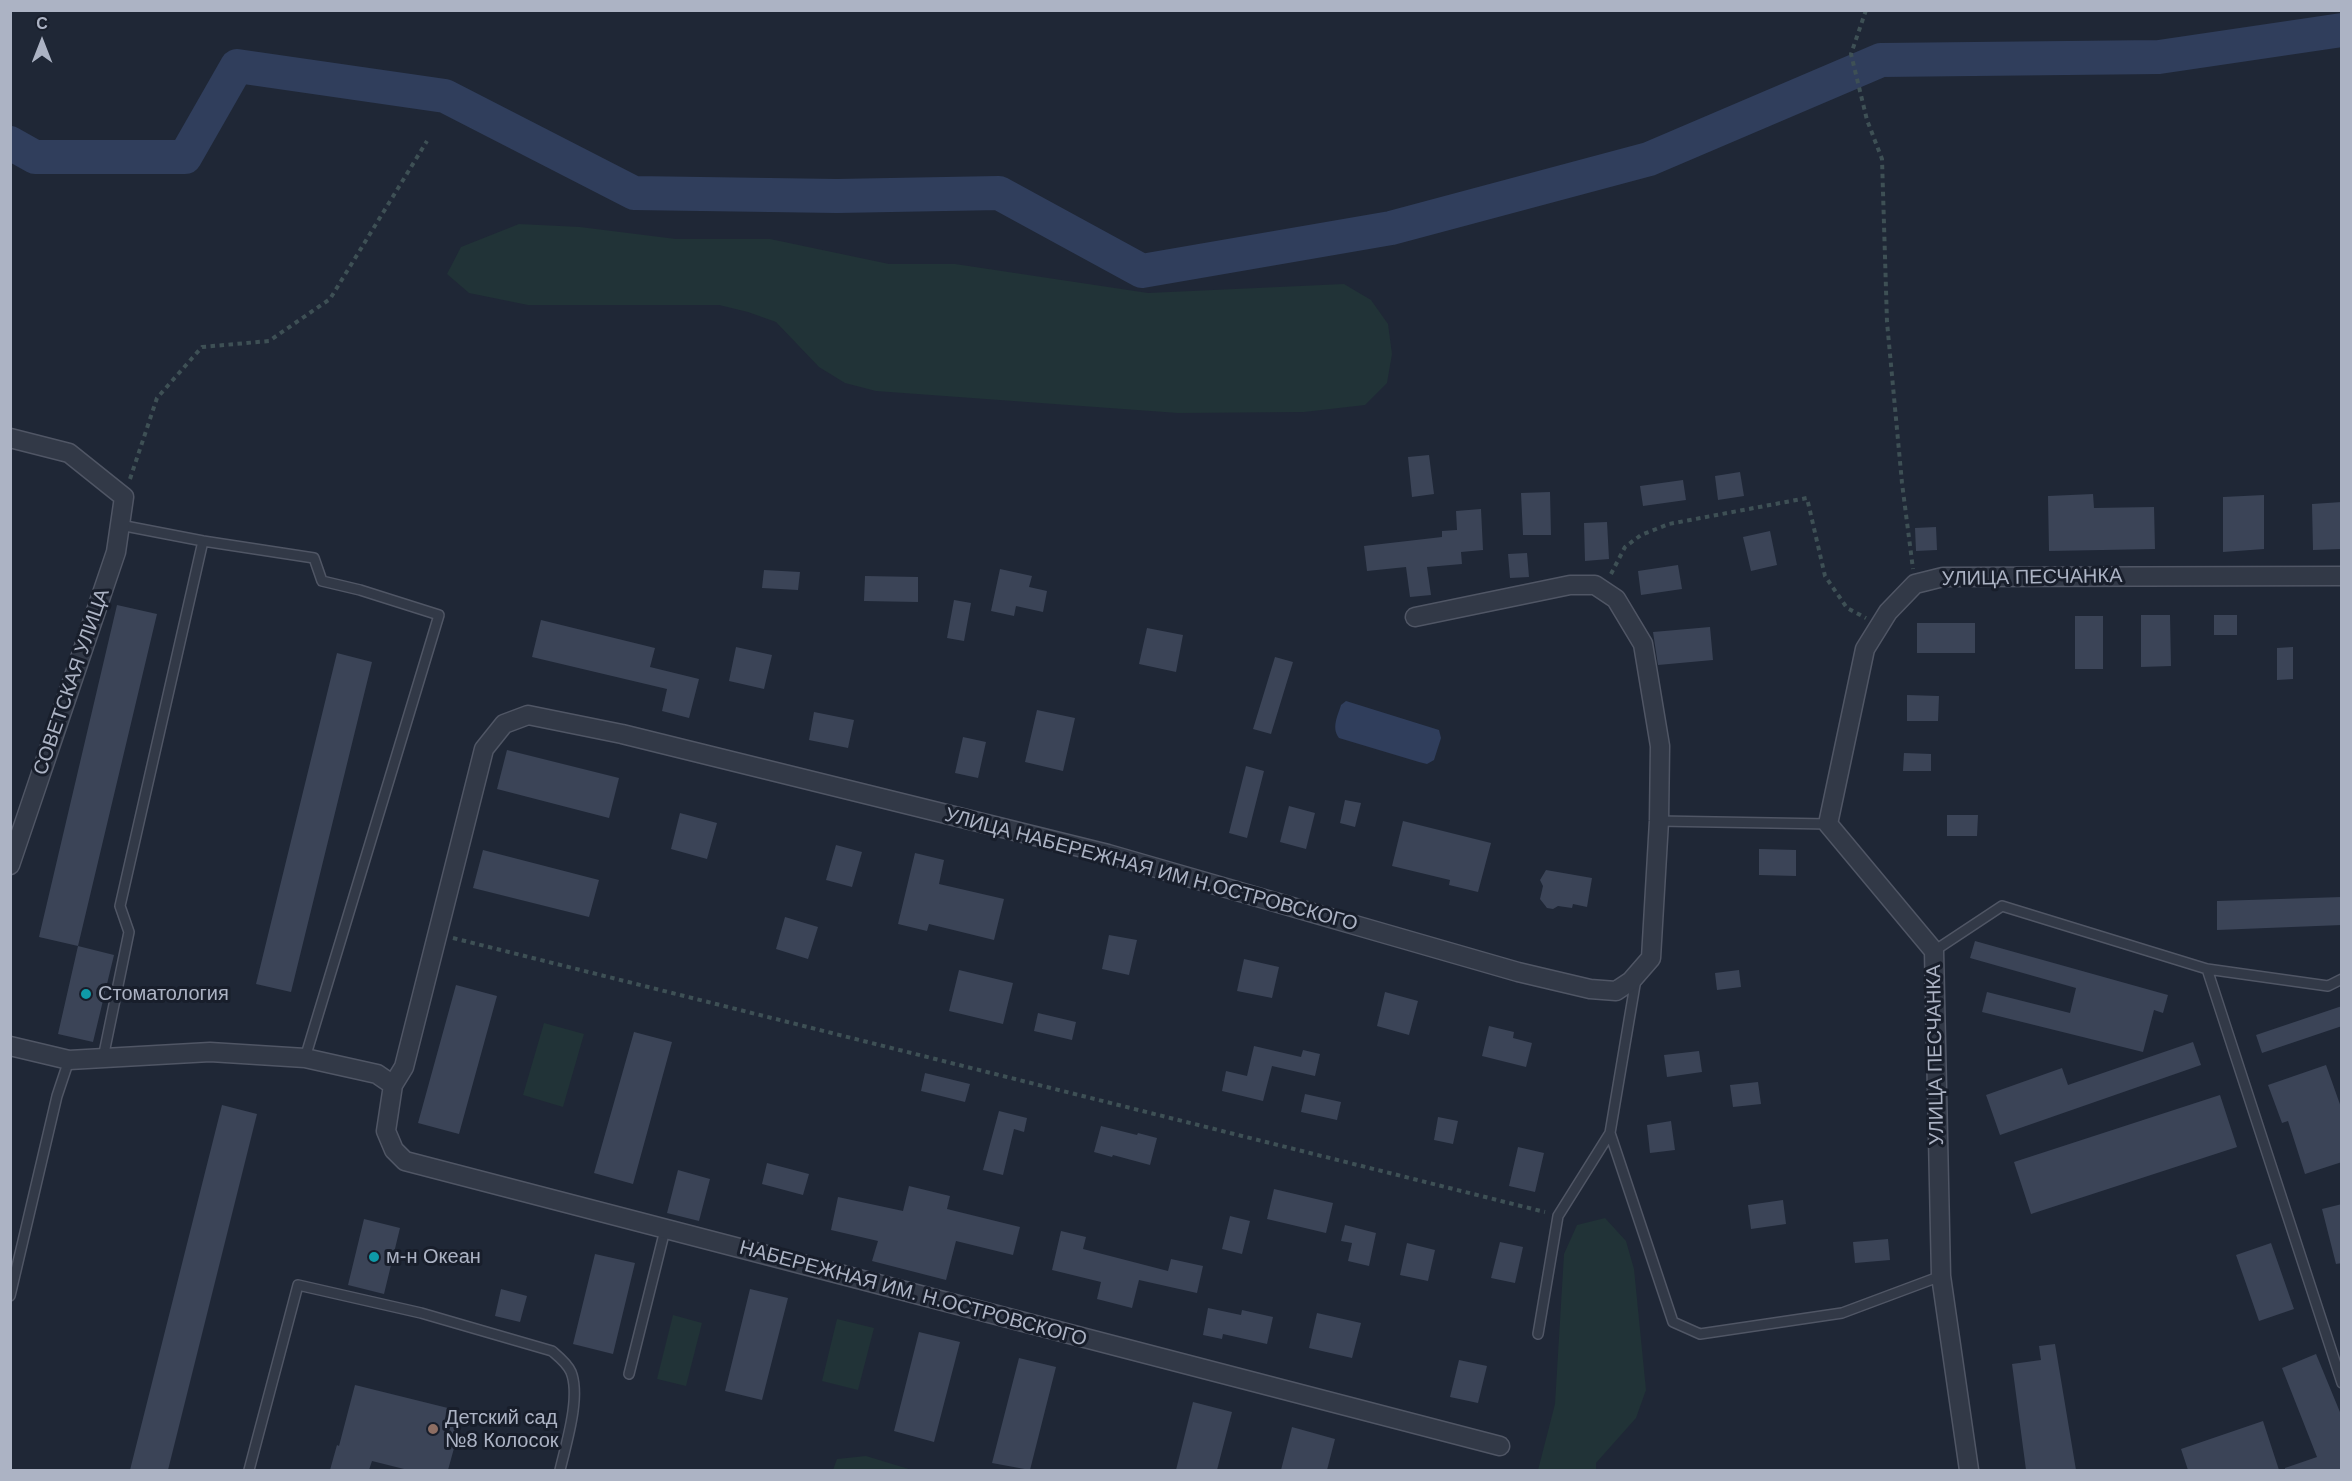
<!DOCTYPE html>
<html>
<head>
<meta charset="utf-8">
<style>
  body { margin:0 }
  #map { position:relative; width:2352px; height:1481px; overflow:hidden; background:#1f2736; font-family:Arial,sans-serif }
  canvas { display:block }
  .frame { position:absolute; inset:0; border:12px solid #acb3c4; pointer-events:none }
  .north { position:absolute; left:12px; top:12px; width:60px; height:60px; -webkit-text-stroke:4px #181e2b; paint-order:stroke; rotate:0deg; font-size:16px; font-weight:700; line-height:24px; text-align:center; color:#acb3c4 }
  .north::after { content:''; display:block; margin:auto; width:21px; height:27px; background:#acb3c4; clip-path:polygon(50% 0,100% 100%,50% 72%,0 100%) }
</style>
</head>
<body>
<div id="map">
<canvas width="2352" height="1481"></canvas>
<div class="frame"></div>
<div class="north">С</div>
</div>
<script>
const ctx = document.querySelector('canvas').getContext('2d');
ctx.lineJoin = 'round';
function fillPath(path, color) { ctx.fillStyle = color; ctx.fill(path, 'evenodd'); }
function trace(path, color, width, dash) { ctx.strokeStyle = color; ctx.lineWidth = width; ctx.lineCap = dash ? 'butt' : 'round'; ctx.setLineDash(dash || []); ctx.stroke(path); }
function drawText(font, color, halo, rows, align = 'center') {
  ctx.font = font + ' Arial,sans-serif'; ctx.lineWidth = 6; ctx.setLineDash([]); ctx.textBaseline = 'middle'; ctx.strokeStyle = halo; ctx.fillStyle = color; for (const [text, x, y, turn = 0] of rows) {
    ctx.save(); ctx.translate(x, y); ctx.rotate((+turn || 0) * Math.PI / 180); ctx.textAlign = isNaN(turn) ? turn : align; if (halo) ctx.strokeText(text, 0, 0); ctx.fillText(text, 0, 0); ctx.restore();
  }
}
fillPath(new Path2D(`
  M519,224L580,227L676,239H770L889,264H955L1148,293L1344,284L1371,300L1388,324L1392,354L1387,383L1365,405L1304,412L1178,413L876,391L845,383L819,367L776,322L748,312L719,305H528L469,293L447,274L461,247Z
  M544,1023L584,1034L563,1107L523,1095Z
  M1605,1218L1626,1241L1634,1269L1646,1390L1636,1418L1596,1463V1470H1538L1555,1404L1564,1254L1577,1225Z
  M673,1315L702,1323L686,1386L657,1379Z
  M837,1319L874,1328L858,1390L822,1381Z
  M866,1456L912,1470H833L837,1459Z`), '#213337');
fillPath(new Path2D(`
  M1346,701L1439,730L1441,738L1434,760L1427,764L1419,762L1339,738C1331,728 1338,715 1341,705Z`), '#303e5c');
trace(new Path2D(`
  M10,143L35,157H185L237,66L445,96L634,193L837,196L999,193L1142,271L1391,228L1649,159L1881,60L2159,57L2342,30`), '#303e5c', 34);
fillPath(new Path2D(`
  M1429,455L1434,494L1412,497L1408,457Z
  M1740,472L1744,496L1718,500L1715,476Z
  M1683,480L1686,500L1643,506L1640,486Z
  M1550,492L1551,535H1523L1521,493Z
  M2093,494L2094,508L2154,507L2155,549L2049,551L2048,496Z
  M2264,495V549L2223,552V497Z
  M2342,502V549L2313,550L2312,504Z
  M1481,509L1483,550L1461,552L1462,564L1427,567L1431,595L1410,597L1406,567L1367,571L1364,546L1442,537V531L1457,530L1456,511Z
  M1607,522L1609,559L1585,561L1584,523Z
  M1936,527L1937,550L1916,551L1915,528Z
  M1770,531L1777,565L1751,571L1743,537Z
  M1527,553L1529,577L1510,578L1508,554Z
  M1678,565L1682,589L1641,595L1638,571Z
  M1000,569L1032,576L1029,587L1047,591L1043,612L1016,606L1014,616L991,611Z
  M764,570L800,572L798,590L762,588Z
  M865,576L918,577V602L864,601Z
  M954,600L971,603L964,641L947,638Z
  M117,605L157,614L78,946L39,937Z
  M2141,615H2170L2171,666L2141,667Z
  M2214,615H2237V635H2214Z
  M2075,616H2103V669H2075Z
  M541,620L655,648L650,667L699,679L689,718L662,711L667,689L532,657Z
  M1917,623H1975V653H1917Z
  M1710,627L1713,660L1658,665L1653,632Z
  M1147,628L1183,635L1176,672L1139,664Z
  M736,647L772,655L764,689L729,681Z
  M2293,647V679L2277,680V648Z
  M337,653L372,662L291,992L256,984Z
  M1275,657L1293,662L1271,734L1253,729Z
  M1907,695L1939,696L1938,721H1907Z
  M1037,710L1075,718L1063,771L1025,762Z
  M814,712L854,720L848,748L809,740Z
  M963,737L986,742L978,778L955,773Z
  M507,750L619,778L609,818L497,789Z
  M1904,753L1931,754V771H1903Z
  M1246,766L1264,771L1247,838L1229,833Z
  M1345,800L1361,803L1355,827L1340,823Z
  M1289,806L1315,813L1306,849L1280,842Z
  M680,813L717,823L707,859L671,849Z
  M1947,815H1978L1977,836H1947Z
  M1403,821L1491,843L1478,892L1449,885L1450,880L1392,866Z
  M836,845L862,852L852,887L826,880Z
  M1759,849L1796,850V876L1759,875Z
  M483,850L599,880L589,917L473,888Z
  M915,853L944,860L939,884L1004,899L994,940L929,924L927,931L898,924Z
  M1546,870L1592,878L1587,907L1573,904L1572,908L1558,906L1553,909L1547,908L1540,899L1543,886L1540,880Z
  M2342,897V925L2217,930V901Z
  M785,917L818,927L808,959L776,949Z
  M1109,935L1137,940L1129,975L1102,969Z
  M1975,941L2168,995L2163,1013L2154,1010L2143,1052L1982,1012L1987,992L2070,1013L2076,988L1970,958Z
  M78,946L114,955L93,1042L58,1034Z
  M1244,959L1279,967L1272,998L1237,991Z
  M959,970L1013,983L1003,1024L949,1011Z
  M1739,970L1741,987L1717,990L1715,973Z
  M456,985L497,996L459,1134L418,1123Z
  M1385,992L1418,1001L1409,1035L1377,1026Z
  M2342,1006V1026L2262,1053L2256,1035Z
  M1038,1013L1076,1022L1072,1040L1034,1031Z
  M1489,1026L1514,1032L1513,1038L1532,1043L1526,1067L1482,1056Z
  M634,1032L672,1042L633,1184L594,1173Z
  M2193,1042L2201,1065L2000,1135L1986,1095L2062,1068L2068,1085Z
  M1254,1046L1301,1057L1303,1050L1320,1054L1315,1076L1272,1066L1263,1101L1222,1091L1226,1071L1247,1076Z
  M1699,1051L1702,1072L1667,1077L1664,1055Z
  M2326,1065L2342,1110V1162L2305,1174L2288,1121L2282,1123L2268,1085Z
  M925,1073L970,1084L965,1102L921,1091Z
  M1758,1082L1761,1104L1733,1107L1730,1085Z
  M1305,1094L1341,1102L1337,1120L1301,1112Z
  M2220,1095L2237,1147L2031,1214L2014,1162Z
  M222,1105L257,1114L168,1470H130Z
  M999,1111L1027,1118L1024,1132L1014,1129L1003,1175L983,1170Z
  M1438,1117L1458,1121L1453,1144L1434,1140Z
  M1671,1121L1675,1150L1650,1153L1647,1125Z
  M1101,1126L1137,1135L1138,1133L1157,1138L1150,1165L1113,1155L1112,1157L1094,1152Z
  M1518,1147L1544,1153L1535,1192L1509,1186Z
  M767,1163L809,1174L803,1195L762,1184Z
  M678,1170L710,1179L699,1221L667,1213Z
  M909,1186L950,1196L947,1209L1020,1227L1013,1255L956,1241L946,1280L872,1261L878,1241L831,1230L838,1197L903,1211Z
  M1274,1189L1333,1203L1326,1233L1267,1219Z
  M1783,1200L1786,1224L1751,1229L1748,1205Z
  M2342,1204V1263L2336,1264L2322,1209Z
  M1230,1216L1250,1221L1242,1254L1222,1249Z
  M364,1219L400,1228L384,1294L348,1285Z
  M1345,1225L1376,1233L1369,1266L1348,1261L1352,1243L1341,1241Z
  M1061,1231L1086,1237L1083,1249L1168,1271L1171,1259L1203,1266L1197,1293L1139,1280L1132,1308L1097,1299L1101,1282L1052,1270Z
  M1888,1239L1890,1260L1855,1263L1853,1242Z
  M1500,1242L1523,1247L1515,1283L1491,1278Z
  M1407,1243L1435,1250L1428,1281L1400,1275Z
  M2271,1243L2294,1309L2259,1321L2236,1255Z
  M595,1254L635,1263L613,1354L573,1344Z
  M501,1289L527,1296L520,1322L495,1316Z
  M750,1289L788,1298L762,1400L725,1391Z
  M1208,1308L1241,1315L1242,1310L1273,1317L1267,1344L1223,1334L1222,1339L1203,1335Z
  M1317,1313L1361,1323L1352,1358L1309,1348Z
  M919,1332L960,1342L934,1442L894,1431Z
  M2055,1344L2076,1470H2026L2012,1364L2041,1360L2039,1346Z
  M2316,1354L2342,1417V1470H2285V1468L2317,1457L2282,1368Z
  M1019,1358L1056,1367L1030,1470L992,1463Z
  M1459,1360L1487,1366L1478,1403L1450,1397Z
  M355,1385L464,1412L448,1470H408L372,1461L369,1470H330L337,1445L339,1446Z
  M1193,1402L1232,1412L1217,1470H1176Z
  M2263,1421L2279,1470H2188L2181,1449Z
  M1292,1427L1335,1439L1327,1470H1281Z`), '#3b4457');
const service = new Path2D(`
  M120,525L203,541L314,558L322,581L360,590L439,615L305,1058
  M1659,821L1828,824
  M1934,951L2002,906L2207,969L2328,986L2342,979
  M2207,969L2342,1383
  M103,1058L129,932L120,906L203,541
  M1610,1133L1673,1322L1700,1334L1842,1313L1941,1276
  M10,1296L57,1096L69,1060
  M1538,1334L1558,1216L1610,1133L1636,979
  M629,1374L665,1230
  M249,1470L298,1285L421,1313L552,1351C559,1357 567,1363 571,1372C581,1397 566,1444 560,1470`);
const minor = new Path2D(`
  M10,438L69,453L124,497L116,552L10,865
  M1415,617L1570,585H1595L1616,599L1643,644L1660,746L1659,821L1651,958L1631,981L1616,991L1590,989L1518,972L1108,854L622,734L528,715L504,724L484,749L404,1067L393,1085L386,1131L394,1150L405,1161L1500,1446
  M10,1046L69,1060L210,1052L305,1058L377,1074L393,1085
  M1969,1470L1941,1276L1934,951L1828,824L1865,649L1888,612L1915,584L1943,577L2342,576`);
trace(service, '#505665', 12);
trace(minor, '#505665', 21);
trace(new Path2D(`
  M1866,10L1851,54L1867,120L1882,159L1887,322L1902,483L1913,569
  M130,479L157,398L202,347L269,341L330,299L427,141
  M1611,574L1625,547L1641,535L1669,524L1807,498L1825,576L1847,608L1866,618
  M453,938L1545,1212`), '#3e5055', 4, [4.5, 4.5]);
trace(service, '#323947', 9);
trace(minor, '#323947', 18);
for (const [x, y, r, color] of [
  [86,994,6,"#0f9aa8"],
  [374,1257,6,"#0f9aa8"],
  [433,1429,6,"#8d6e63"]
]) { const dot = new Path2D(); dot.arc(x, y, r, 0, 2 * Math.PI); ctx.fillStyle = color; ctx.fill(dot); trace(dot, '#181e2b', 2); }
drawText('20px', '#acb3c4', '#181e2b', [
  ["УЛИЦА ПЕСЧАНКА",2032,578,-1],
  ["СОВЕТСКАЯ УЛИЦА",72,682,-71],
  ["УЛИЦА НАБЕРЕЖНАЯ ИМ Н.ОСТРОВСКОГО",1151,870,15],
  ["УЛИЦА ПЕСЧАНКА",1936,1055,-91],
  ["НАБЕРЕЖНАЯ ИМ. Н.ОСТРОВСКОГО",913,1294,15]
]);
drawText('20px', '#acb3c4', '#181e2b', [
  ["Стоматология",98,994],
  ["м-н Океан",386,1257],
  ["Детский сад",445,1418],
  ["№8 Колосок",445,1441]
], 'left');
</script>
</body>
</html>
